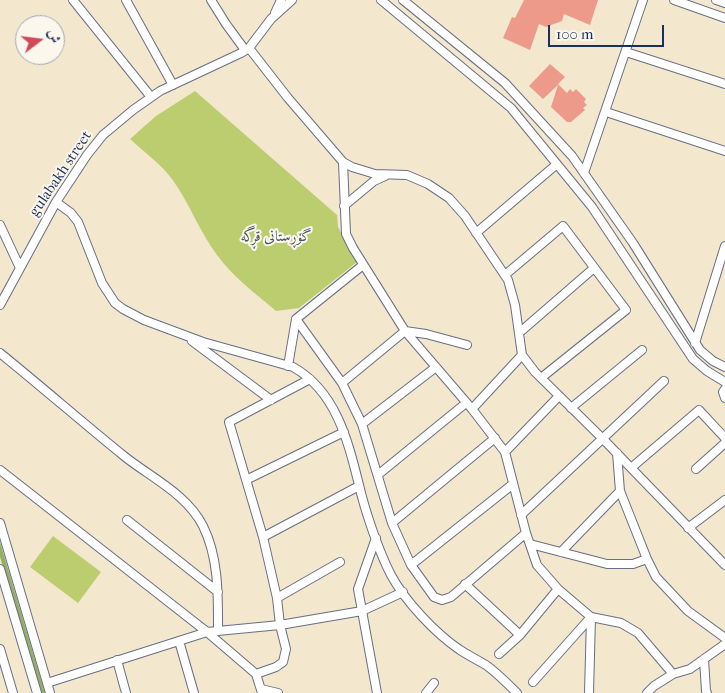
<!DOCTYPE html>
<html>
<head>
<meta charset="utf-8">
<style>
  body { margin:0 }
  #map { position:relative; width:725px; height:693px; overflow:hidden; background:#f3e7ce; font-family:"IM FELL French Canon",Amiri,serif }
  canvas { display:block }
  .north { position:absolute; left:15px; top:15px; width:50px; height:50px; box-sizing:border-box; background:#fbf7ec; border:1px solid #a1a7b3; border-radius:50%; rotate:75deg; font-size:14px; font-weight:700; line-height:20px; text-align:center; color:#1b2f5e }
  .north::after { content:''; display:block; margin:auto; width:18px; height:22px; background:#d1495b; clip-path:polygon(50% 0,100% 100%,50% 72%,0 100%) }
  .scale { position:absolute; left:548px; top:25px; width:116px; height:22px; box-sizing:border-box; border:2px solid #1b2f5e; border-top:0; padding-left:6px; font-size:15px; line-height:18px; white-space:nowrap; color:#1b2f5e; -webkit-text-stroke:4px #fbf7ec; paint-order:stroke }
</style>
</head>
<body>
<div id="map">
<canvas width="725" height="693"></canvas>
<div class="north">ش</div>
<div class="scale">100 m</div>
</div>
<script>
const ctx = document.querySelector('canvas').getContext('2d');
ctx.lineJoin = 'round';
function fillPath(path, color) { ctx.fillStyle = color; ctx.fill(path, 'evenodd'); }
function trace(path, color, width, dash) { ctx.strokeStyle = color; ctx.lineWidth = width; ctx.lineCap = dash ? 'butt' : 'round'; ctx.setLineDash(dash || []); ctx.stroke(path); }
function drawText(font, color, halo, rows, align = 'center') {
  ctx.font = font + ' "IM FELL French Canon",Amiri,serif'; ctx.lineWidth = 4; ctx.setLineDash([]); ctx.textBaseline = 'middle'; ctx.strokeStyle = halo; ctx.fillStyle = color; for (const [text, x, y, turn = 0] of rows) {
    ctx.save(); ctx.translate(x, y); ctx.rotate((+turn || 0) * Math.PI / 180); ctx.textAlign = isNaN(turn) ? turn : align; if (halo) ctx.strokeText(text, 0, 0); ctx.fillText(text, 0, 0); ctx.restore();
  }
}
fillPath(new Path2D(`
  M195,91L337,215L338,227L357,262L299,308L276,311C255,293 233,277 217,255C199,231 189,202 172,179C160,163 144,152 130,139L156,116Z
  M53,536L101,572L78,603L30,567Z`), '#bccd70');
fillPath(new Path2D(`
  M0,542L45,693H41L0,557Z`), '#95b062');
fillPath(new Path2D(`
  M524,0H598L590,25L564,14L562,21L546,27L539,24L530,50L503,38L512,17L515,18Z
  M550,64L565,77L558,84L567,93L570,89L573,92L576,89L586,99L584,102L587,105L583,108L585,110L571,122H567L551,107L558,85L543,99L529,86Z`), '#ed9a8b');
const minor = new Path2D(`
  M73,0L151,97
  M126,0L173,85
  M211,0L226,24L245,50
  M381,0L511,108L592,207L693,359L707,371L725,382
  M403,0L505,83L572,156L633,243L700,350L713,361L725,367
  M674,0L725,18
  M716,0L725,3
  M275,13L281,0
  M249,48L288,98L343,162L346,234L353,248L405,331L472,409L505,452L526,533L537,565L558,589L591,617L621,623L638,633L673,674
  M626,52L725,84
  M606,112L725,151
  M343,162L352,167L375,174L407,175L428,184L449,198L465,216L508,280L515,305L522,355L535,372L603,439L725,565
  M584,173L643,0
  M56,202L71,213L78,222L102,283L115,303L123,309L144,320L203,342L293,367C336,391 348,441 359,485C365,511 379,552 391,575C405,601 435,633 460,650C468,655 477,660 486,665C497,673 507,683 517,693
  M344,206L374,181L385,176
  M0,225L20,268
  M476,233L557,164
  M505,275L563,226L626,310L541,378
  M0,305L56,202L87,155L103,135L133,110L160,91L241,53L249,48L271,19L292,0
  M296,319L342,383L362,424L392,523L411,565L434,597L442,600L451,597L526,533
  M519,333L594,268
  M192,341L271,400
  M695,343L725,246
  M0,353C42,387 82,422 124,456C150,477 187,494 203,526C219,558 218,596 218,631
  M288,366L296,319L363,265
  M342,383L405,331L426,334L467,345
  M725,389L723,392L725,398
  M571,408L642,350
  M472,409L522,355
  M362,424L436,367
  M505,452L559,396
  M617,453L620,491L647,559L656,577L688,611L725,638
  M631,468L699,410L725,438
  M696,469L725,443
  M0,470L207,632L256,674L262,693
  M379,474L466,403
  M246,480L344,432
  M521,515L664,381
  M127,520L218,592
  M0,523L50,693
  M392,523L495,438
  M688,528L725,500
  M263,537L359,486
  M376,538L358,589L377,693
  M530,544L607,564H633L647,559
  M561,552L620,491
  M411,565L513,484
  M0,569L37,693
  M465,584L520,635
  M277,598L340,562
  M179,641L194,693
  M0,649L13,693
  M499,654L520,635L558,589
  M704,659L706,691L707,693
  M117,660L126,693
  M256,674L276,667L283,662L286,649L280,625L277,598L263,537L229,422L310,379
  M533,682L591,617
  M47,683L207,632L280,625L362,611L403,592
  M261,689L278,693
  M426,693L434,683
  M589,693L591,617
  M647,693L654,686L673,674L690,669L725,644`);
trace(minor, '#676f85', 10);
trace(minor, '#fff', 8);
drawText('15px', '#1b2f5e', '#fbf7ec', [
  ["gulabakh street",61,174,-56]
]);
drawText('15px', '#435662', '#fbf7ec', [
  ["گۆڕستانی قڕگە",276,237]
]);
</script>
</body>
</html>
